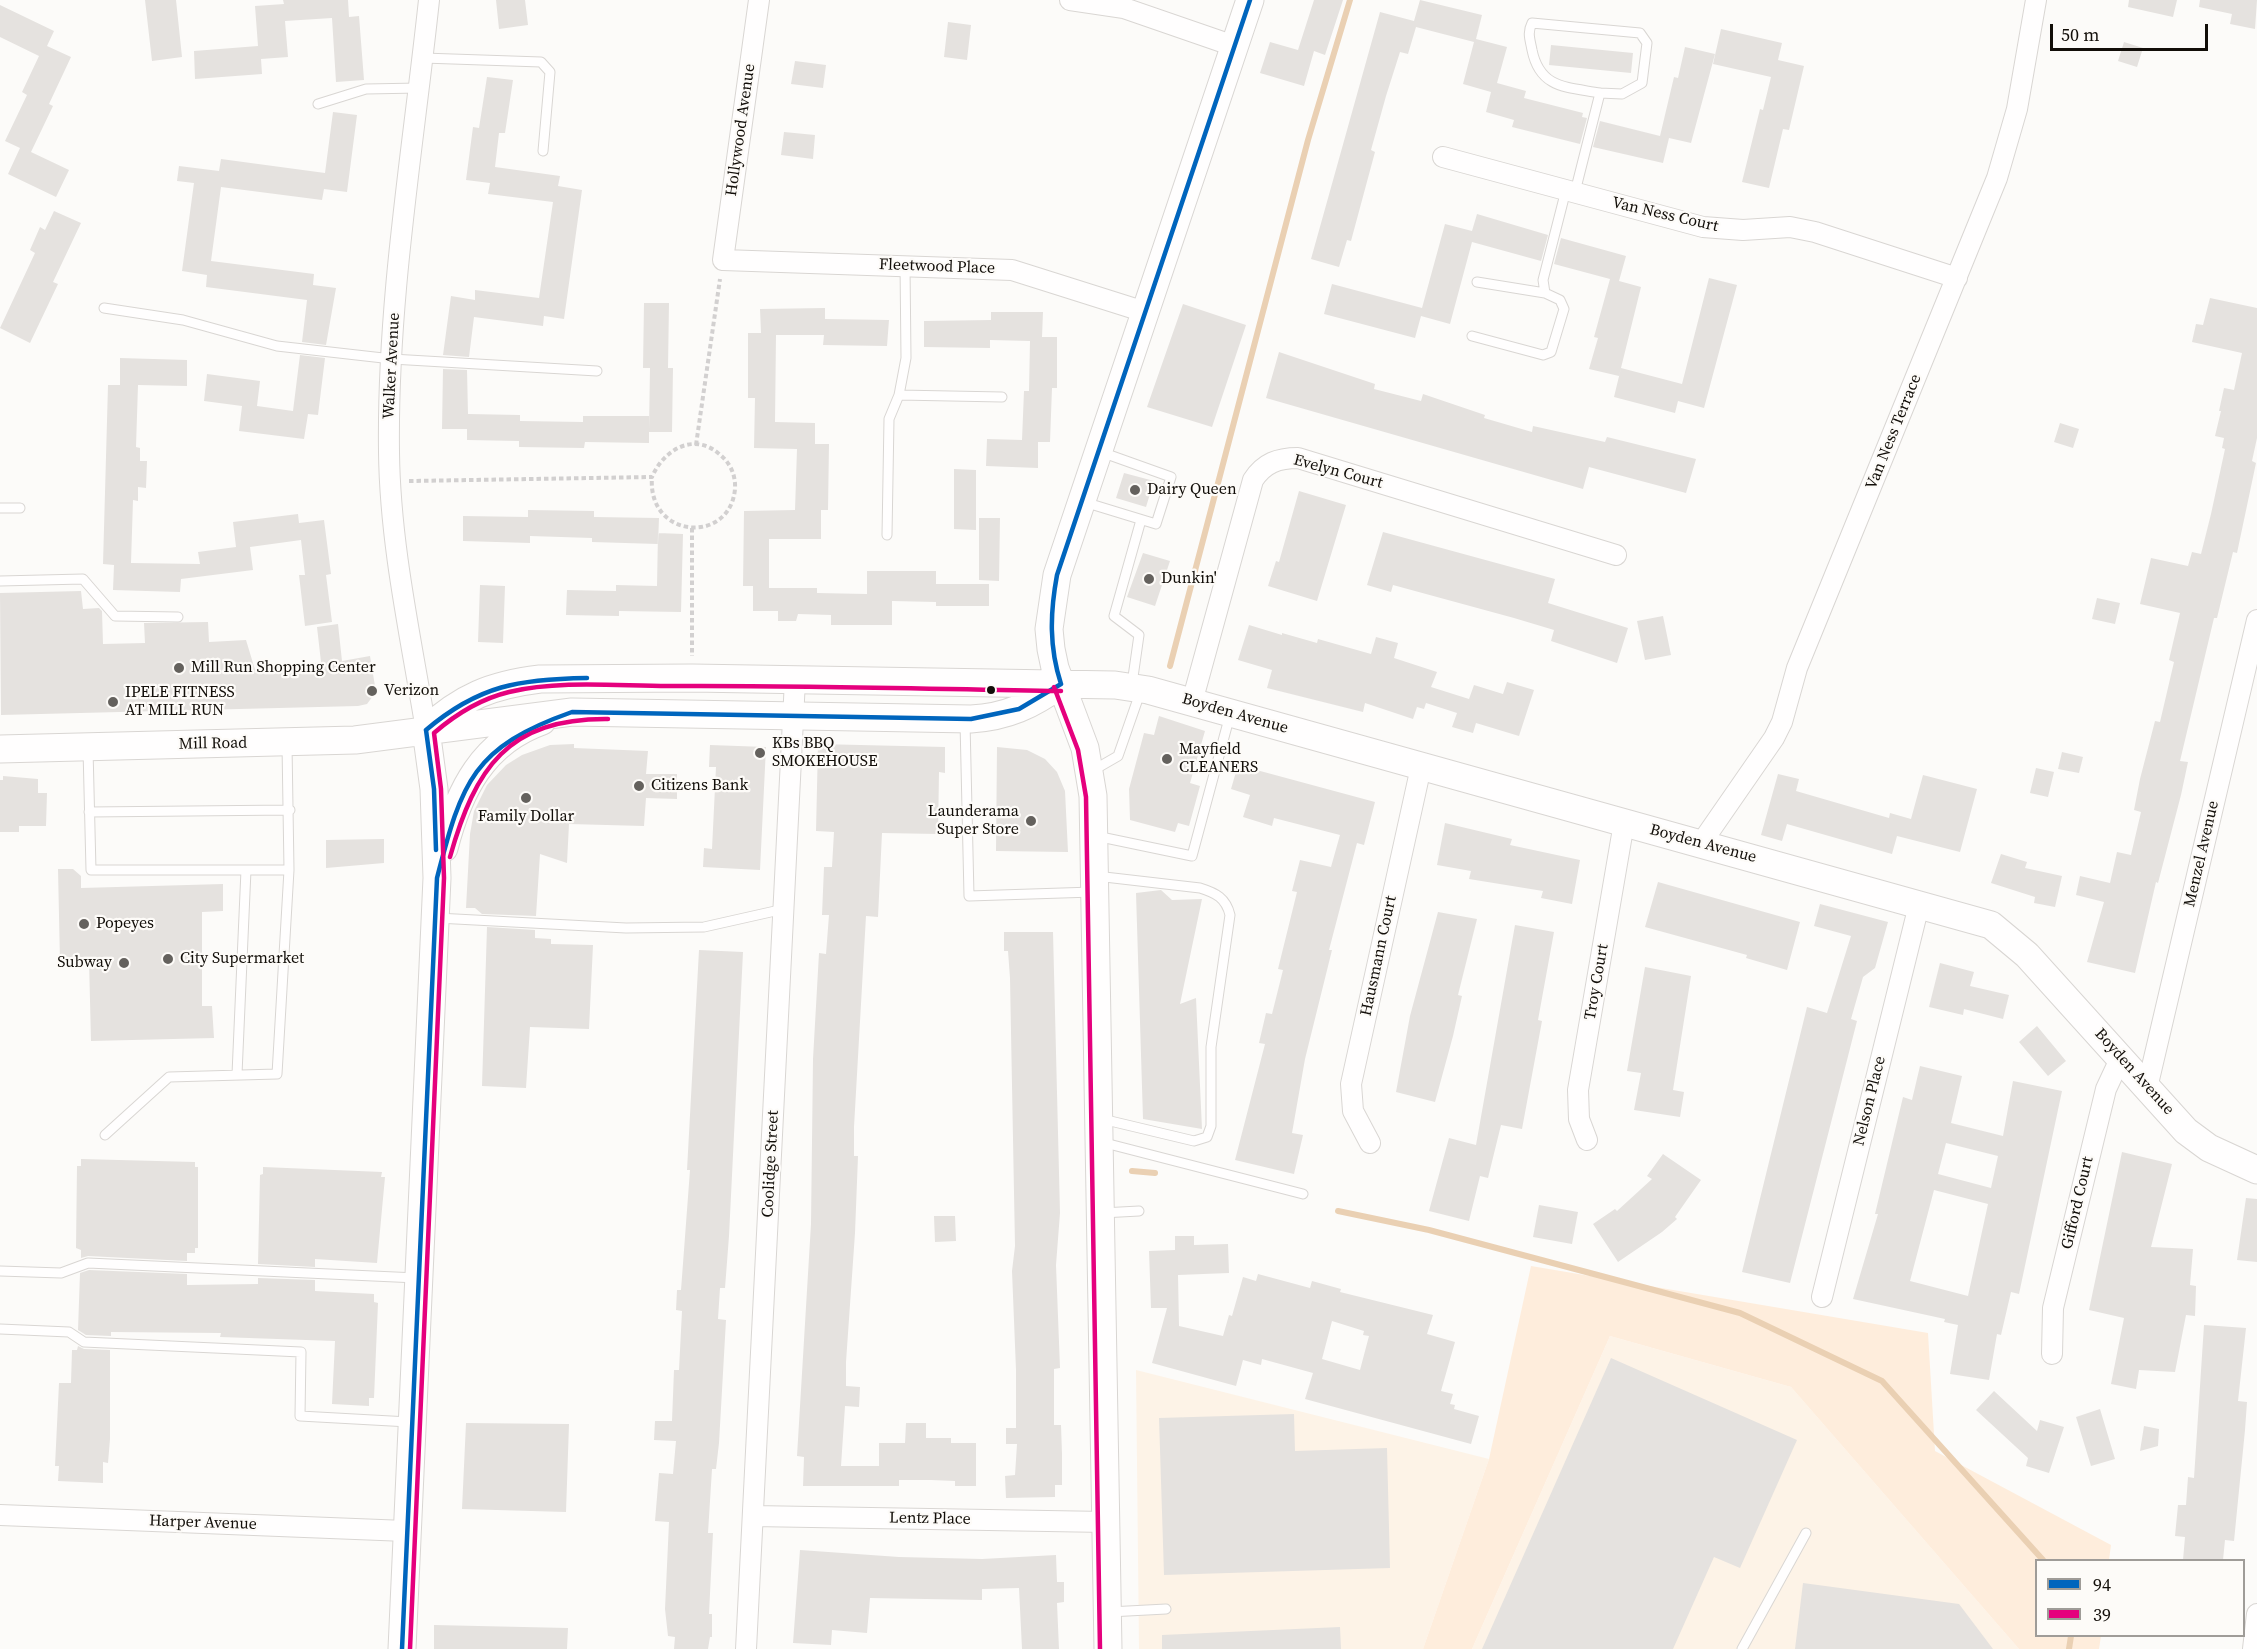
<!DOCTYPE html>
<html>
<head>
<meta charset="utf-8">
<style>
  body { margin:0 }
  #map { position:relative; width:2257px; height:1649px; overflow:hidden; background:#fcfbf9; font-family:"Source Serif 4",serif }
  canvas { display:block }
  .legend { position:absolute; left:2035px; top:1559px; width:210px; height:78px; box-sizing:border-box; background:#fdfbf8; border:2px solid #9f9c98; margin:0; padding:8px 10px; list-style:none; font-size:18px; color:#120e09 }
  .legend li { display:flex; align-items:center; gap:12px; height:30px }
  .legend b { width:30px; border:2px solid #9f9c98 }
  .scale { position:absolute; left:2050px; top:24px; width:158px; height:27px; box-sizing:border-box; border:3px solid #120e09; border-top:0; padding-left:8px; font-size:18px; line-height:21px; white-space:nowrap; color:#120e09; -webkit-text-stroke:4px #fdfbf8; paint-order:stroke }
</style>
</head>
<body>
<div id="map">
<canvas width="2257" height="1649"></canvas>
<ul class="legend">
<li><b style="height:8px;background:#0065bd"></b>94</li>
<li><b style="height:8px;background:#e5007d"></b>39</li>
</ul>
<div class="scale">50 m</div>
</div>
<script>
const ctx = document.querySelector('canvas').getContext('2d');
ctx.lineJoin = 'round';
function fillPath(path, color) { ctx.fillStyle = color; ctx.fill(path, 'evenodd'); }
function trace(path, color, width, dash) { ctx.strokeStyle = color; ctx.lineWidth = width; ctx.lineCap = dash ? 'butt' : 'round'; ctx.setLineDash(dash || []); ctx.stroke(path); }
function drawText(font, color, halo, rows, align = 'center') {
  ctx.font = font + ' "Source Serif 4",serif'; ctx.lineWidth = 4.5; ctx.setLineDash([]); ctx.textBaseline = 'middle'; ctx.strokeStyle = halo; ctx.fillStyle = color; for (const [text, x, y, turn = 0] of rows) {
    ctx.save(); ctx.translate(x, y); ctx.rotate((+turn || 0) * Math.PI / 180); ctx.textAlign = isNaN(turn) ? turn : align; if (halo) ctx.strokeText(text, 0, 0); ctx.fillText(text, 0, 0); ctx.restore();
  }
}
fillPath(new Path2D(`
  M1610,1336L1791,1387L2019,1649H1472Z
  M1136,1370L1489,1459L1423,1649H1139Z`), '#fdf3e7');
fillPath(new Path2D(`
  M1531,1266L1928,1333L1935,1451L2111,1545L2109,1560H2036V1636H2101L2099,1649H2019L1791,1387L1610,1336L1472,1649H1423L1489,1459Z`), '#feeddc');
trace(new Path2D(`
  M1170,666L1308,140L1350,0
  M1132,1171L1155,1173
  M1338,1211L1429,1230L1740,1313L1882,1381L2043,1560
  M2069,1649L2071,1636`), '#ead0b3', 6);
fillPath(new Path2D(`
  M145,0H176L182,57L152,61Z
  M283,0H348L349,17L359,16L364,80L336,82L332,18L285,21L288,57L261,59L262,74L195,79L194,51L258,46L255,6L284,4Z
  M496,0H525L528,25L499,29Z
  M1314,0H1343L1325,55L1314,51L1304,86L1260,73L1270,42L1298,50Z
  M1420,0L1482,15L1476,39L1507,47L1497,83L1526,91L1524,98L1583,113L1582,117L1587,118L1580,144L1512,127L1514,120L1486,112L1491,92L1463,84L1474,42L1416,27L1408,54L1400,52L1386,96L1371,150L1375,152L1351,241L1347,240L1339,267L1311,259L1380,12L1414,21Z
  M2129,0H2177L2173,17L2128,7Z
  M2200,0H2257L2255,29L2230,24L2232,14L2199,7Z
  M0,5L54,31L47,46L71,57L49,104L53,106L31,152L69,170L56,197L8,174L20,148L5,141L27,95L22,92L39,56L0,37Z
  M948,22L971,25L967,60L944,57Z
  M1721,29L1782,43L1778,60L1804,66L1789,130L1783,129L1769,188L1742,182L1760,109L1763,110L1771,77L1713,64Z
  M2124,42L2143,48L2137,67L2118,61Z
  M1551,45L1633,53L1631,73L1549,65Z
  M1685,47L1715,54L1691,143L1669,138L1663,163L1593,147L1600,121L1660,136L1674,77L1678,78Z
  M795,61L826,65L823,88L791,84Z
  M487,77L513,80L505,133H499L495,167L560,176L558,186L582,190L564,319L544,316L543,326L474,317L469,357L443,355L451,296L475,300V290L539,298L553,202L488,194L490,183L466,180L473,127L479,128Z
  M333,112L357,115L347,192L324,189L322,200L221,187L211,261L314,274L313,285L336,288L326,345L302,342L307,300L206,287L207,275L182,271L194,183L177,181L179,166L219,171L221,159L325,173Z
  M784,132L815,135L813,159L781,155Z
  M54,211L81,223L53,282L58,284L30,343L0,328L35,253L30,250L40,227L45,230Z
  M1477,214L1548,235L1541,261L1472,242L1450,324L1421,316L1415,338L1324,314L1332,284L1422,308L1445,224L1472,231Z
  M1561,238L1626,256L1619,281L1641,287L1619,376L1589,369L1598,338L1594,337L1610,279L1554,264Z
  M1709,278L1737,285L1704,408L1678,401L1675,413L1614,397L1621,368L1682,384Z
  M2210,298L2257,308V438L2252,461L2256,463L2237,553L2233,552L2217,618H2214L2190,719L2180,761L2188,762L2181,795L2158,883L2156,882L2135,973L2087,962L2104,902L2076,895L2080,876L2110,883L2117,852L2131,855L2141,812L2134,810L2140,779L2155,721L2160,722L2174,662L2169,660L2180,613L2140,604L2151,558L2188,566L2192,552L2201,554L2211,514L2225,449L2222,448L2224,438L2215,436L2221,411H2219L2224,388L2234,390L2242,353L2192,342L2196,324L2203,325Z
  M644,303H669L668,368H673L672,432H649V443L585,442L584,448L519,447V441L467,440V429H442L443,369L467,370L468,414L520,415V421L583,422V416H649V430L650,368H643Z
  M1183,304L1246,325L1212,427L1147,407Z
  M825,308V319L889,320L887,346L823,345L824,335H776L775,422L815,423V444H829L828,510H821V539H769V588H817V593L867,594V571H936V584H989V606H936V602L892,601V625H831V615L798,614L796,621H778V611H753V586H743L744,511L795,510L797,449L754,448L755,398H748V333H761L760,309Z
  M991,312H1043L1042,337H1057V388H1052L1050,442H1038V468L986,466L987,439L1022,440L1024,391H1029L1030,341L990,340V348L924,347V321L991,320Z
  M1279,352L1375,384L1374,389L1421,401L1423,394L1485,415L1484,418L1532,432L1533,426L1605,442L1607,437L1696,459L1686,493L1589,467L1583,489L1266,398Z
  M300,355L325,358L318,415L308,414L304,439L239,431L242,406L204,401L207,374L260,381L257,406L293,411Z
  M120,358L187,360V386L138,385L136,447L140,448V461H147L146,488L138,487V501L133,500L131,563L200,564L198,552L236,547L233,522L298,514L299,523L324,520L331,574L326,575L332,622L305,626L299,575H305L301,540L250,547L253,570L181,579L180,592L113,590L114,565L103,564L108,385H120Z
  M2060,423L2079,429L2073,448L2054,442Z
  M954,469L976,470V530L954,529Z
  M1124,473L1154,481L1146,507L1116,498Z
  M1299,491L1346,505L1317,601L1268,586L1276,561L1279,562Z
  M528,510L594,511V517L659,518L658,544L592,542V538L530,536V543L463,541V516L528,517Z
  M979,518H1000L999,581L979,580Z
  M1383,532L1555,579L1548,603L1628,628L1617,663L1551,641L1554,630L1514,618L1393,585L1391,592L1367,585Z
  M658,533L683,534L681,612L619,611V616L566,615L567,590L616,591V585L657,586Z
  M1143,553L1170,561L1155,606L1127,597Z
  M480,585L505,586L503,643L478,642Z
  M81,591L83,609L99,608L102,611L103,644L145,643L144,623L208,622L209,642L246,640L256,673L321,662L317,627L338,624L342,661L370,656L375,686L373,696L367,704L358,706L1,715L0,593Z
  M2097,598L2120,603L2115,624L2092,619Z
  M1663,616L1671,655L1645,660L1637,621Z
  M1249,625L1282,635V633L1317,643L1318,639L1371,654L1376,637L1398,643L1394,658L1437,672L1431,687L1469,699L1474,685L1503,694L1507,682L1534,690L1519,736L1476,723L1473,733L1452,727L1457,713L1426,703L1424,709L1417,707L1413,719L1365,703L1363,712L1267,688L1272,670L1238,660Z
  M1159,716L1205,731L1190,783L1200,786L1189,826L1178,823L1175,832L1130,820L1129,789L1144,733L1154,735Z
  M574,744V748L648,751L646,774H677V799L646,798L644,826L569,824L567,863L540,854L536,916L482,914L475,908H466L470,834L474,811L487,785L506,765L522,755L550,745Z
  M818,744L945,747V773L939,772L938,834L882,833L878,917L866,916L854,1127V1156H858L855,1233L846,1362V1386L860,1387L859,1407L845,1406L841,1466H879V1443H905L906,1423H926V1438H951V1443H976V1486H955V1481L931,1480H899V1486H803L804,1457L797,1456L811,1224L813,1059L819,953L826,954L829,915H822L824,867H832L834,832L816,831Z
  M710,745L766,747L760,870L703,867L704,848L712,849L716,767H709Z
  M997,747L1027,750L1045,759L1057,772L1065,791L1068,852L996,851Z
  M2062,752L2083,757L2079,773L2058,769Z
  M1238,765L1375,802L1364,845L1357,843L1329,950H1332L1305,1059L1292,1133L1303,1135L1294,1174L1235,1160L1265,1044L1259,1043L1266,1013L1272,1014L1283,970L1278,969L1297,892L1292,891L1300,860L1331,867L1340,835L1274,818L1272,826L1243,817L1250,795L1231,789Z
  M2036,768L2054,772L2048,797L2030,793Z
  M1778,774L1799,779L1796,791L1889,818L1890,813L1911,819L1923,775L1977,789L1960,852L1897,836L1892,854L1787,824L1782,841L1761,835Z
  M3,776L38,779V793H47L46,826H19V832H0V780H3Z
  M1445,823L1512,839L1510,845L1580,860L1572,904L1541,898L1543,891L1469,879L1471,871L1437,865Z
  M384,839V863L326,868V840Z
  M2001,854L2027,862L2025,868L2062,876L2055,907L2034,903L2035,897L1991,883Z
  M58,869H73L81,876V888L223,884V911L202,912V1006H212L214,1038L91,1041L89,960L60,962Z
  M1658,882L1800,922L1787,970L1746,958L1747,955L1645,927Z
  M1161,890L1172,900L1202,899L1180,1004L1196,998L1202,1129L1143,1119L1136,893Z
  M1820,904L1888,922L1875,968L1863,977L1851,1019L1857,1021L1790,1283L1742,1272L1807,1007L1827,1013L1851,936L1814,926Z
  M1438,912L1477,919L1458,995L1462,996L1453,1036L1435,1102L1396,1092L1410,1016Z
  M1515,925L1554,932L1538,1020L1542,1021L1522,1129L1501,1125L1488,1178L1480,1176L1469,1221L1429,1211L1449,1138L1476,1145Z
  M487,927L535,930V938L551,939V944L593,945L589,1029L530,1027L526,1088L482,1086Z
  M1004,932H1053L1060,1213L1056,1265L1060,1368L1054,1369V1425H1061L1062,1454V1485H1055V1497L1006,1498L1005,1476L1015,1475L1017,1444H1006V1428H1016V1370L1012,1271L1015,1246L1010,978L1008,951H1004Z
  M699,950L743,952L729,1236L725,1288H720L718,1319L726,1320L719,1443L716,1469H712L708,1533H713L709,1614H712V1637H710L708,1649H674L675,1637L668,1636L665,1609L669,1522L655,1521L659,1473L673,1474L676,1441L654,1440L655,1421H672L674,1370H679L682,1311L676,1310L677,1290H681L690,1170H687Z
  M1940,963L1974,972L1970,986L2009,995L2003,1019L1964,1009L1963,1015L1929,1007Z
  M1645,967L1691,976L1673,1090L1684,1092L1680,1117L1634,1110L1641,1073L1627,1071Z
  M2037,1026L2066,1061L2048,1076L2019,1042Z
  M1920,1066L1962,1076L1951,1123L2003,1136L2013,1081L2062,1091L2019,1294L2011,1292L2001,1335L1997,1334L1989,1380L1950,1374L1958,1325L1944,1322L1945,1319L1853,1299L1878,1214H1875L1903,1097L1912,1100ZM1946,1143L1998,1156L1991,1188L1938,1174ZM1934,1190L1988,1204L1968,1296L1910,1281Z
  M2122,1152L2172,1164L2151,1247L2193,1249L2190,1285L2196,1286L2195,1316L2186,1315L2175,1372L2139,1370L2136,1389L2111,1384L2124,1318L2089,1310Z
  M1663,1154L1701,1180L1675,1217L1677,1219L1662,1232L1618,1262L1593,1224L1615,1209L1617,1211L1652,1179L1647,1176Z
  M81,1159L195,1162V1167H198V1248H195V1253H187V1261L88,1256L81,1258V1250L76,1248L77,1166H81Z
  M263,1167L382,1172L381,1177H385L377,1263L315,1259V1267L258,1264L260,1175L263,1174Z
  M2246,1198L2257,1199V1262L2237,1260Z
  M1539,1205L1578,1212L1572,1244L1533,1237Z
  M934,1216H955L956,1241L935,1242Z
  M1175,1236H1194V1245L1228,1244L1229,1273L1178,1275L1179,1326L1223,1336L1229,1315L1232,1316L1243,1277L1256,1281L1258,1274L1310,1288L1312,1281L1341,1289L1340,1292L1433,1315L1427,1334L1455,1342L1441,1391L1453,1394L1450,1404L1455,1405L1454,1409L1479,1416L1471,1444L1305,1399L1313,1373L1262,1359L1261,1365L1243,1360L1236,1386L1152,1363L1167,1308H1151L1149,1251L1175,1250ZM1332,1321L1364,1331L1363,1335L1369,1336L1360,1370L1322,1359Z
  M89,1270L187,1274V1285L258,1284V1278L315,1280V1291L374,1294V1302L378,1303L374,1398H369V1406L332,1404L335,1341L220,1337L221,1333L111,1332V1336L86,1335L78,1330L80,1273Z
  M2204,1325L2246,1328L2238,1401L2247,1402L2245,1430L2234,1541L2225,1540L2223,1560H2183L2185,1537L2175,1536L2178,1505H2186L2188,1477L2194,1478Z
  M78,1346L84,1349L110,1350V1439L108,1463L103,1462V1483L58,1481L59,1466H55L59,1383H71L72,1350H77Z
  M1611,1358L1797,1440L1740,1568L1714,1557L1673,1649H1482Z
  M1994,1391L2037,1431L2040,1420L2064,1427L2049,1473L2026,1466L2028,1458L1976,1410Z
  M2100,1409L2115,1459L2091,1466L2076,1417Z
  M1294,1414L1295,1451L1387,1448L1390,1568L1164,1575L1159,1418Z
  M466,1423L569,1424L566,1512L462,1509Z
  M2144,1426L2159,1429L2158,1446L2140,1451Z
  M800,1550L899,1557L982,1559L1056,1555L1057,1582H1064V1602L1057,1603L1059,1649H1022L1019,1588L982,1589V1600L870,1598L867,1633L832,1630L831,1645L793,1643Z
  M1803,1583L1959,1604L1993,1649H1795Z
  M434,1625L568,1628L567,1649H434Z
  M1340,1627L1341,1649H1162V1635Z`), '#e5e2df');
const lane = new Path2D(`
  M423,58L541,62L550,72L543,151
  M318,104L366,89L419,88
  M1575,192L1600,93L1622,94L1642,83L1647,43L1640,33L1532,23C1527,33 1530,39 1532,50C1540,89 1567,87 1600,93
  M1477,282L1545,293
  M104,308L183,320L277,346L392,359L597,371
  M1472,336L1543,355L1551,352L1564,309L1560,300L1545,293L1543,280L1566,190
  M899,395L1002,397
  M1084,502L1156,524L1171,477L1101,452
  M0,508H20
  M887,535L889,419L899,395L906,358L905,265
  M0,581L83,579L115,616L178,617
  M1132,684L1139,635L1114,616L1141,520
  M965,722L969,896L1093,892
  M88,749L91,870H289
  M1092,771L1118,756L1140,693
  M89,812L290,810
  M1096,836L1192,856L1230,715
  M1096,876L1200,888C1216,893 1226,898 1230,915L1211,1047V1126L1207,1137L1194,1141L1102,1119
  M437,918L626,928L704,927L784,909
  M237,1074L246,870
  M105,1135L169,1077L277,1074L289,870L287,745
  M1101,1142L1303,1194
  M1102,1213L1139,1211
  M0,1271L61,1273L88,1263L417,1278
  M0,1329L69,1332L84,1342L301,1352L300,1416L409,1422
  M1109,1612L1166,1609
  M1742,1649L1806,1533`);
const street = new Path2D(`
  M759,0L723,260L1012,270L1145,312
  M1070,0L1124,8L1234,46
  M1443,157L1703,227L1743,230L1790,227L1815,232L1957,278
  M1192,702L1253,480C1264,463 1278,458 1298,458L1616,555
  M426,730C411,638 390,545 389,452C387,300 413,150 429,0
  M1702,842L1774,738L1782,722L1797,668L1997,178L2017,109L2036,0
  M2147,1088L2257,620
  M1587,1140L1579,1119L1578,1090L1624,823
  M1370,1143L1353,1111L1351,1084L1421,767
  M1822,1297L1919,905
  M2052,1354L2053,1308L2106,1089L2121,1057
  M0,1515L406,1531
  M753,1516L1106,1522
  M746,1649L795,680
  M2253,1649L2257,1614`);
const secondary = new Path2D(`
  M426,730C462,697 491,685 540,679L692,678L1115,685L1148,690L1991,925L2027,955L2186,1131L2209,1148L2257,1170
  M0,749L355,740L572,712L971,719C1007,717 1032,705 1061,684
  M444,848C459,790 483,742 542,721
  M402,1649L437,878L434,789L426,730
  M1108,1649L1093,796L1085,748L1055,668L1051,649L1049,629L1057,575L1250,0`);
trace(lane, '#d9d6d3', 11);
trace(street, '#d9d6d3', 22);
trace(secondary, '#d9d6d3', 29);
trace(new Path2D(`
  M696,445L720,279
  M409,481L652,477C663,451 692,432 718,453C729,461 736,474 735,489C730,545 647,539 652,477
  M692,528V656`), '#d2d0d0', 4, [4.5, 3]);
trace(lane, '#fffefe', 9);
trace(street, '#fffefe', 20);
trace(secondary, '#fffefe', 27);
trace(new Path2D(`
  M1061,684C1049,647 1050,613 1057,575L1250,0
  M426,730L434,789L436,850
  M426,730C479,685 520,679 587,678
  M402,1649L437,878C462,781 473,747 572,712L971,719L1019,709L1061,684`), '#0065bd', 4.5);
trace(new Path2D(`
  M1054,687L1078,750L1086,797L1100,1649
  M450,857C475,768 508,718 608,719
  M410,1649L444,878L441,789L434,733C456,714 480,699 509,692C560,680 617,686 668,686C799,685 930,689 1061,691`), '#e5007d', 4.5);
for (const [x, y, r, color] of [
  [1135,490,6,"#64615d"],
  [1149,579,6,"#64615d"],
  [179,668,6,"#64615d"],
  [991,690,5,"#120e09"],
  [372,691,6,"#64615d"],
  [113,702,6,"#64615d"],
  [760,753,6,"#64615d"],
  [1167,759,6,"#64615d"],
  [639,786,6,"#64615d"],
  [526,798,6,"#64615d"],
  [1031,821,6,"#64615d"],
  [84,924,6,"#64615d"],
  [168,959,6,"#64615d"],
  [124,963,6,"#64615d"]
]) { const dot = new Path2D(); dot.arc(x, y, r, 0, 2 * Math.PI); ctx.fillStyle = color; ctx.fill(dot); trace(dot, '#fdfbf8', 2); }
drawText('16px', '#120e09', '#fdfbf8', [
  ["Hollywood Avenue",741,130,-82],
  ["Van Ness Court",1665,215,13],
  ["Fleetwood Place",937,267,2],
  ["Walker Avenue",392,366,-87],
  ["Van Ness Terrace",1894,432,-68],
  ["Evelyn Court",1338,472,15],
  ["Boyden Avenue",1235,714,16],
  ["Mill Road",213,744,-1],
  ["Boyden Avenue",1703,844,15],
  ["Menzel Avenue",2202,854,-77],
  ["Hausmann Court",1379,956,-78],
  ["Troy Court",1597,982,-80],
  ["Boyden Avenue",2134,1072,48],
  ["Nelson Place",1870,1101,-76],
  ["Coolidge Street",771,1164,-87],
  ["Gifford Court",2078,1203,-77],
  ["Lentz Place",930,1519,1],
  ["Harper Avenue",203,1523,2]
]);
drawText('16px', '#120e09', '#fdfbf8', [
  ["Dairy Queen",1147,490],
  ["Dunkin'",1161,579],
  ["Mill Run Shopping Center",191,668],
  ["Verizon",384,691],
  ["IPELE FITNESS",125,693],
  ["AT MILL RUN",125,711],
  ["KBs BBQ",772,744],
  ["SMOKEHOUSE",772,762],
  ["Mayfield",1179,750],
  ["CLEANERS",1179,768],
  ["Citizens Bank",651,786],
  ["Launderama",1019,812,"right"],
  ["Super Store",1019,830,"right"],
  ["Family Dollar",526,817,"center"],
  ["Popeyes",96,924],
  ["City Supermarket",180,959],
  ["Subway",112,963,"right"]
], 'left');
</script>
</body>
</html>
